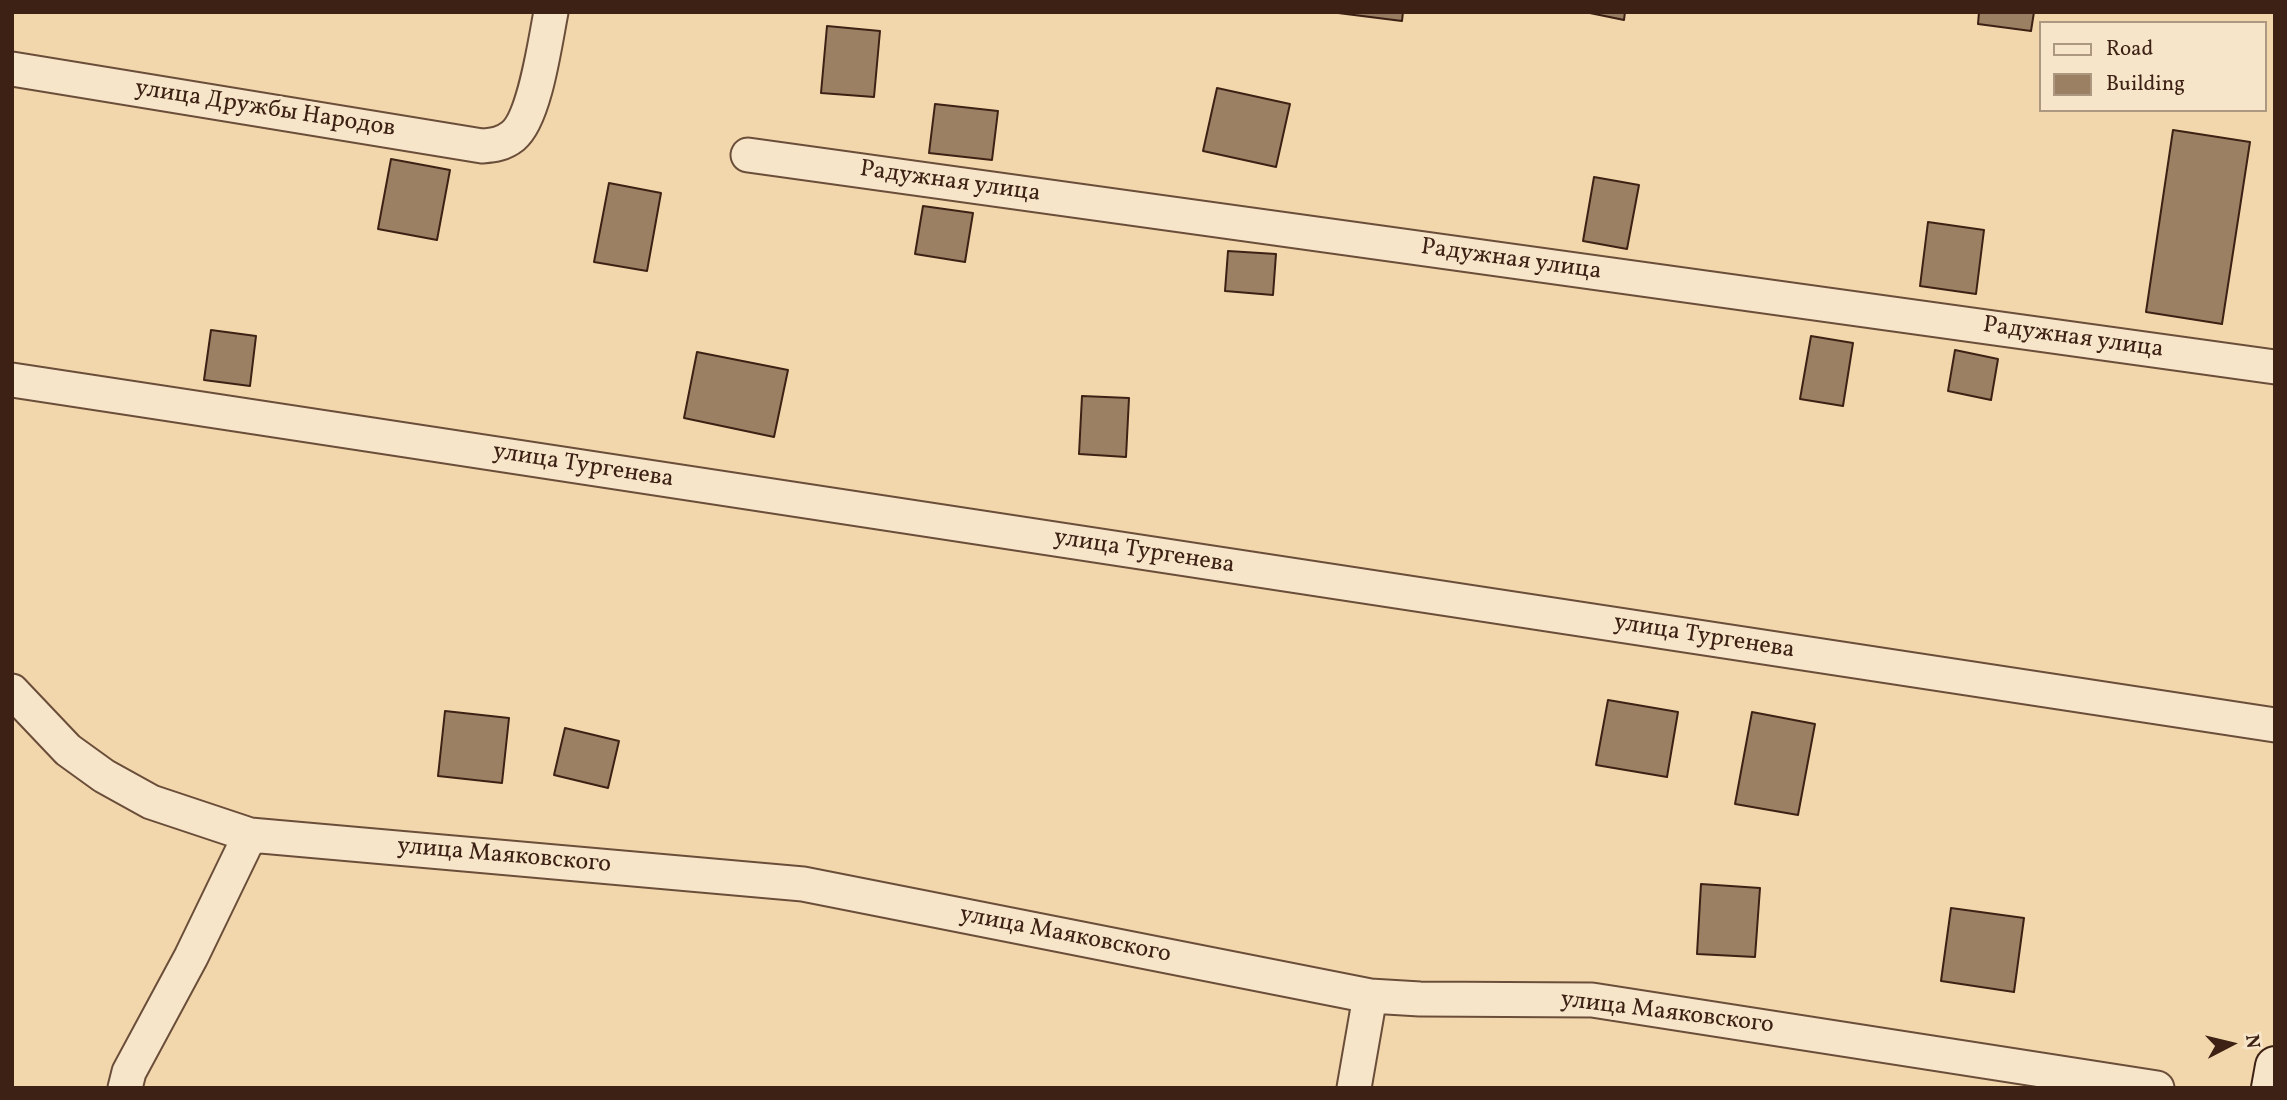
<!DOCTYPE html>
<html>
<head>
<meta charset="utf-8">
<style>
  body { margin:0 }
  #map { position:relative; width:2287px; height:1100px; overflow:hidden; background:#f3d7ac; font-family:Vollkorn,serif }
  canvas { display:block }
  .frame { position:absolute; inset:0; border:14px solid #3c2114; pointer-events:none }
  .legend { position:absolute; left:2039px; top:21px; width:228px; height:91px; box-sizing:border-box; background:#f7e5c9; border:2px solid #ac9781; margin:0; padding:9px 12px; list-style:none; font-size:21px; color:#3c2114 }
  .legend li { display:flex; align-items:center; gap:14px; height:35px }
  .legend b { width:35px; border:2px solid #ac9781 }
  .north { position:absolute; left:2196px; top:1009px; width:70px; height:70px; -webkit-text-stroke:5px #f7e5c9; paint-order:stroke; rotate:83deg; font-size:19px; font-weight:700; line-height:28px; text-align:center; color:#3c2114 }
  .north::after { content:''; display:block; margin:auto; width:24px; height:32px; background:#3c2114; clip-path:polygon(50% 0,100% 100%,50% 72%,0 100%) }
</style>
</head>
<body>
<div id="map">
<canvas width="2287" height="1100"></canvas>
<div class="frame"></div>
<ul class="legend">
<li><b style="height:9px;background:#f7e5c9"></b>Road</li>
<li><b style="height:19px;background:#9b8063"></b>Building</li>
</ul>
<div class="north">N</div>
</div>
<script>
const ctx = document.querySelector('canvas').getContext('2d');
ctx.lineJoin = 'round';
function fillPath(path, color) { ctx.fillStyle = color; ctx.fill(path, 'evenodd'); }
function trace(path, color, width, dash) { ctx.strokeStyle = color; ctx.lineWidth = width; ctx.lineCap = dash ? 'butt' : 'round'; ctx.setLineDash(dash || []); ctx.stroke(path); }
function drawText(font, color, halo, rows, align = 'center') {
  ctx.font = font + ' Vollkorn,serif'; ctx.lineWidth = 7; ctx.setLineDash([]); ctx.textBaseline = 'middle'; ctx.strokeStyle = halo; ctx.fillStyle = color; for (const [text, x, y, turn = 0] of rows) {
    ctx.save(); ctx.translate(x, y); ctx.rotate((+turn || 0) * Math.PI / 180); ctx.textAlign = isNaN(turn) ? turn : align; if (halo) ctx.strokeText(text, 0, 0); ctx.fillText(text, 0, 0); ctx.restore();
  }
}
const building = new Path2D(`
  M1330,12H1403L1402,21Z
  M1585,12H1625L1624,20Z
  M1979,12H2034L2031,31L1978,24Z
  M827,26L880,31L874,97L821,93Z
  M1217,88L1290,104L1276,167L1203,151Z
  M935,104L998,111L992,160L929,153Z
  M2173,130L2250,142L2222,324L2146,312Z
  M391,159L450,170L437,240L378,229Z
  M1594,177L1639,185L1627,249L1583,241Z
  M609,183L661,193L647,271L594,262Z
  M923,206L973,213L965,262L915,254Z
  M1928,222L1984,230L1976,294L1920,286Z
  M1228,251L1276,254L1273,295L1225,291Z
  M211,330L256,336L250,386L204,380Z
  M1811,336L1853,343L1843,406L1800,399Z
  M1955,350L1998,359L1991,400L1948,391Z
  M697,352L788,370L774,437L684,418Z
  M1082,396L1129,398L1126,457L1079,454Z
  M1608,700L1678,712L1667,777L1596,765Z
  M445,711L509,718L502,783L438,776Z
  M1752,712L1815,724L1798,815L1735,804Z
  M565,728L619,741L608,788L554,775Z
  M1701,884L1760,888L1755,957L1697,954Z
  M1951,908L2024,918L2014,992L1941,981Z`);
fillPath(building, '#9b8063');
trace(building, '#3c2114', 2);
const minor = new Path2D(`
  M12,69L482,146C494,145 503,144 513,136C535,118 545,42 551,12
  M748,155L2275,367
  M12,380L2275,725
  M12,691L68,750L104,776L151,802L250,835L803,884L1370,996L1420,999L1592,1000L2157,1088
  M125,1088L129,1072L191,957L250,835
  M1354,1088L1370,996`);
const secondary = new Path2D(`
  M2271,1088L2275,1066`);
trace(minor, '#6a4e3a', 37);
trace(secondary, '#3c2114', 42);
trace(minor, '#f7e5c9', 33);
trace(secondary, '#f7e5c9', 38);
drawText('24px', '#3c2114', '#f7e5c9', [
  ["улица Дружбы Народов",265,110,9],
  ["Радужная улица",950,183,8],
  ["Радужная улица",1511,261,8],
  ["Радужная улица",2073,339,8],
  ["улица Тургенева",583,467,9],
  ["улица Тургенева",1144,553,9],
  ["улица Тургенева",1704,638,9],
  ["улица Маяковского",504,857,5],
  ["улица Маяковского",1065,936,11],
  ["улица Маяковского",1667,1014,7]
]);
</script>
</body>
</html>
